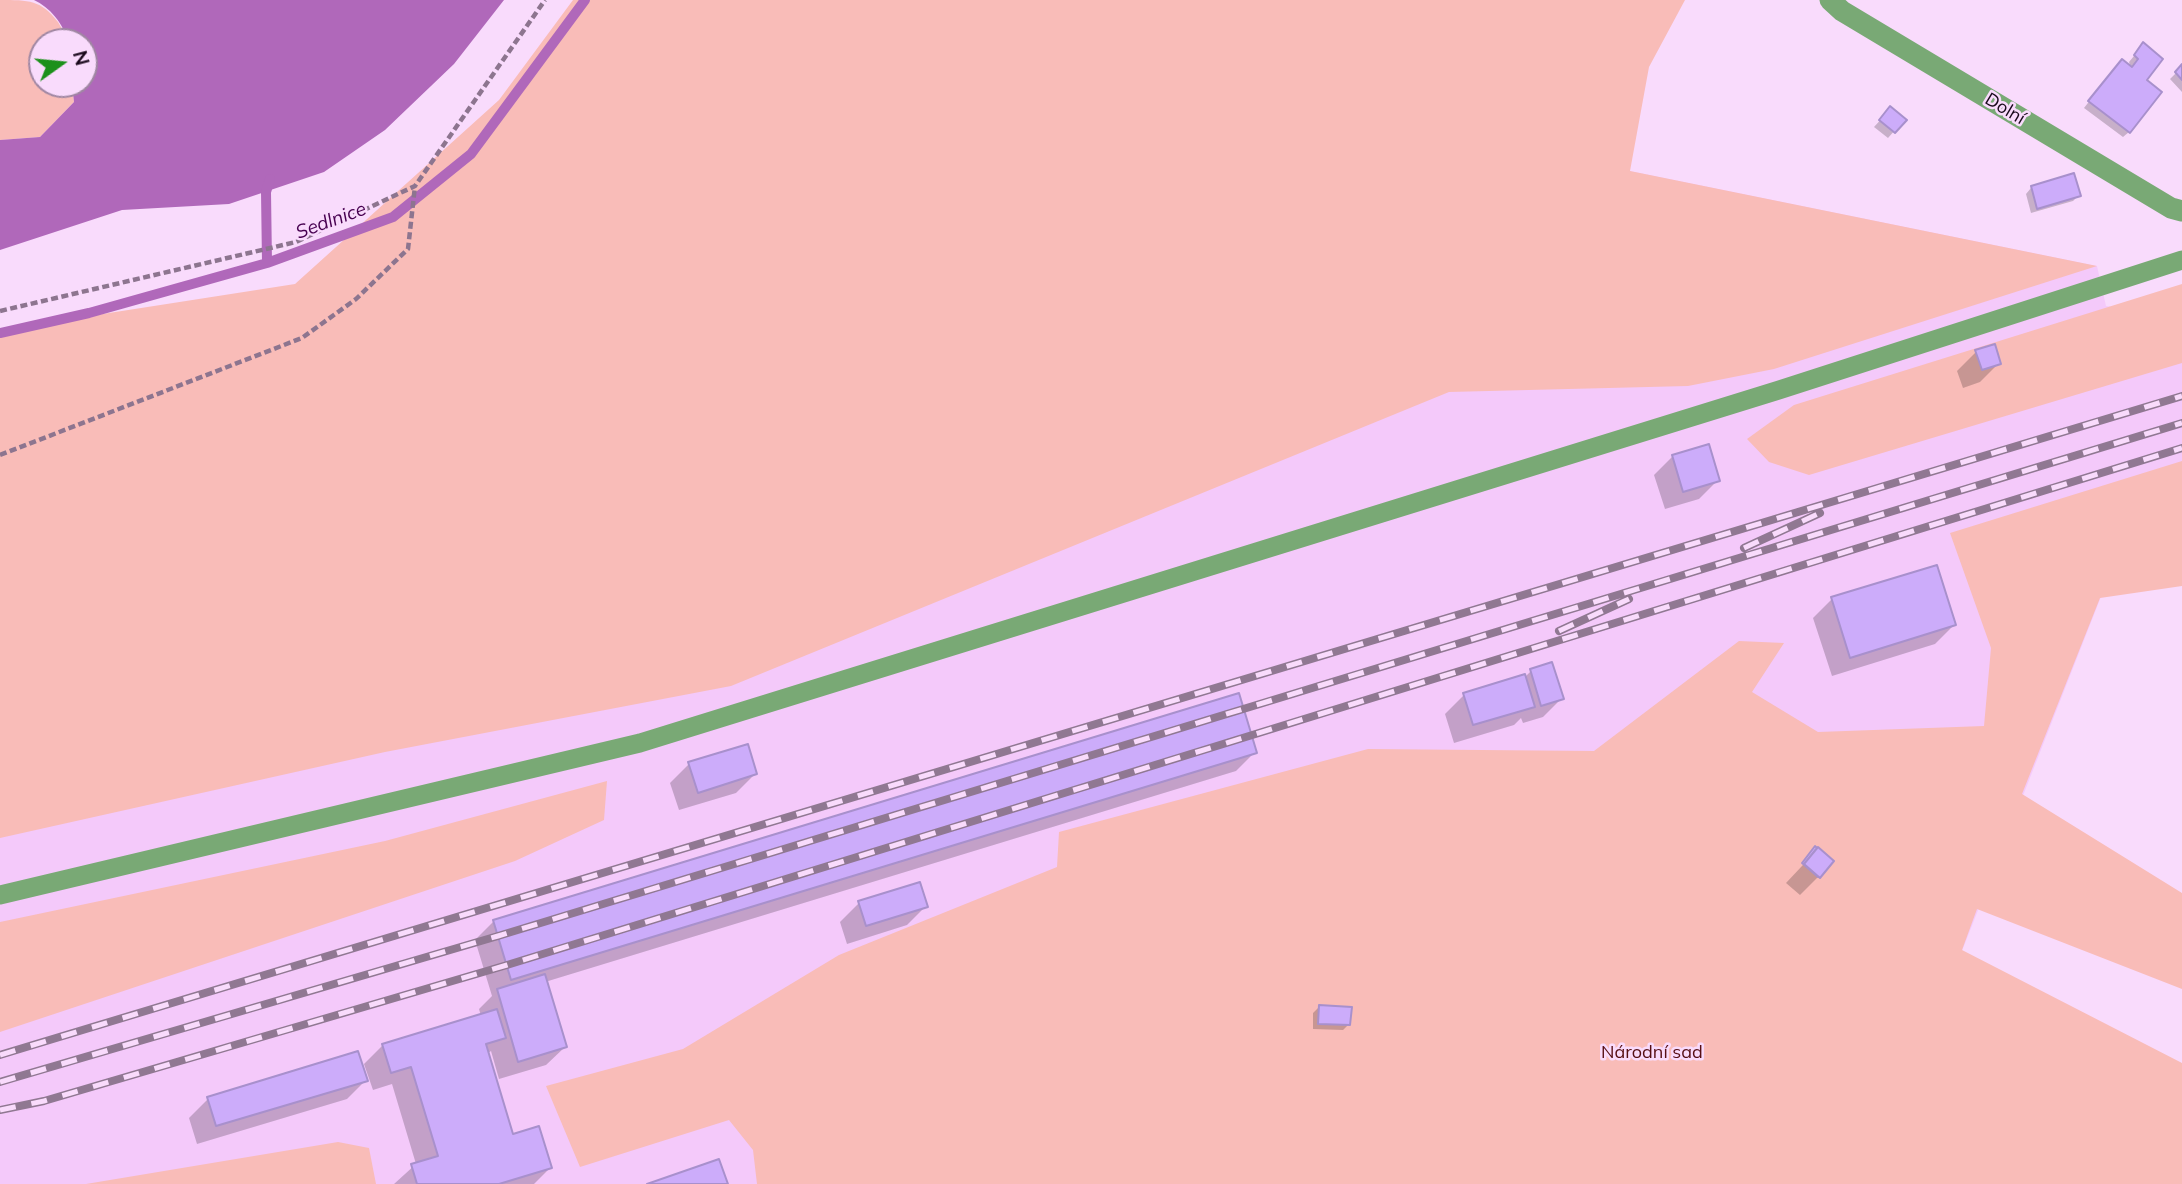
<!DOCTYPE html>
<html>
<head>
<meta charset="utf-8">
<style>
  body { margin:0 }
  #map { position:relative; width:2182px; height:1184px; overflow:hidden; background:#f9dbfc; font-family:Mulish,sans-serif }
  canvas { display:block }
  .north { position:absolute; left:28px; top:28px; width:70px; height:70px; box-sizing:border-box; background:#f9dbfc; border:2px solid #9f86a2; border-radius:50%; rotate:75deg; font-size:19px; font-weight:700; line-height:28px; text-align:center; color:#18071a }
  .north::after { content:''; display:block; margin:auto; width:24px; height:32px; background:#1c901b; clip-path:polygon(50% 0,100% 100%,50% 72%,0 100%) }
</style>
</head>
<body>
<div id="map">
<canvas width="2182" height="1184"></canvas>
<div class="north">N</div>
</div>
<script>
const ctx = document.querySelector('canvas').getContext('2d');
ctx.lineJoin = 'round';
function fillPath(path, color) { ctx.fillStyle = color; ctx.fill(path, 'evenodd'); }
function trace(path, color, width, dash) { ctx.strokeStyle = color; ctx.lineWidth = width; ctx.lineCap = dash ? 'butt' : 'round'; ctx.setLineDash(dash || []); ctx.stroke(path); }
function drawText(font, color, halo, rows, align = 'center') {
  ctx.font = font + ' Mulish,sans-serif'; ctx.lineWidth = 5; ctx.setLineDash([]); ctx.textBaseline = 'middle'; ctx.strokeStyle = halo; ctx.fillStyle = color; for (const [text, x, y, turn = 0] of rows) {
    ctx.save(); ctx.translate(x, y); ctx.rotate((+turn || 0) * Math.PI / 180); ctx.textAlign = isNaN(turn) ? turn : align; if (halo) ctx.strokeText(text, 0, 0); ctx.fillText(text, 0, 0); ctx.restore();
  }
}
fillPath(new Path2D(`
  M1630,171L2097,266L2106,306L2182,315V533L2117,556L1962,951L886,1184H0V677Z`), '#f4c9fa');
fillPath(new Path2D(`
  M0,0C29,0 41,0 58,22C62,29 66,34 67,42H42V84H72L74,102L40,137L0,140Z
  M573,0H1685L1649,67L1630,171L2097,266L1774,369L1688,386L1449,392L731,686L385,752L0,838V330L295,284L499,100Z
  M2182,284V363L1809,475L1769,462L1747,439L1794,405Z
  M2182,461V586L2100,598L2022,794L2182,893V989L1977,909L1962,950L2182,1063V1184H757L753,1150L729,1120L580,1167L546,1086L683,1049L839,955L1057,867L1059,832L1368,749L1594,751L1739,641L1784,643L1752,692L1818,732L1984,726L1991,648L1950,533Z
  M607,781L604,820L515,861L0,1032V922L385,841Z
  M338,1142L369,1148L376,1184H86Z`), '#f9bcb8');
fillPath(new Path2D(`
  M34,0H504L454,64L385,130L324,172L229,204L122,210L0,250V140L40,137L74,102L72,84H84V42H67C65,24 49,7 34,0Z`), '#b068ba');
fillPath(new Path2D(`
  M2143,45L2129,132L2123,137L2084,108L2116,67L2131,69L2129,62Z
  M2182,67V92L2170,79Z
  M1885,115L1904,120L1888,138L1874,127Z
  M2073,176L2079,195L2073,201L2031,213L2026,194L2031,188Z
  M1976,352L1999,363L1980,382L1963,388L1957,371Z
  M1673,456L1718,480L1699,499L1665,509L1654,475Z
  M1832,599L1954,625L1935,644L1832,676L1813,618Z
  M1531,671L1562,698L1543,717L1523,723L1521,718L1514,725L1454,743L1445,714L1464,695L1526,676Z
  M1255,752L1236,771L545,982L565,1047L546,1065L499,1079L491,1051L487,1054L512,1136L550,1168L534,1184H394L416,1164L392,1084L373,1090L364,1064L383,1045L481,1016L479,1009L492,996L475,940L494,921Z
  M689,764L755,774L736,793L679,810L670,783Z
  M1818,849L1819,876L1800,895L1786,883Z
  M859,903L926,906L907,925L847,944L840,922Z
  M1319,1007L1349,1024L1343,1030L1313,1029V1013Z
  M366,1080L347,1099L197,1144L189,1118L208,1099Z`), '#0003');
trace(new Path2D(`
  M267,263L266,192L270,179
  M0,333L89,313L267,263L393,217L471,154L585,0`), '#b068ba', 10);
const building = new Path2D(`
  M2143,42L2163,59L2147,80L2162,92L2130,133L2088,101L2122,59L2132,67L2138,59L2134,55Z
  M2182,64V80L2175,72Z
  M1890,106L1907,120L1895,133L1879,120Z
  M2074,173L2081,196L2037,209L2031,186Z
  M1995,344L2001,364L1982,370L1975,350Z
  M1709,444L1720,481L1683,492L1672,455Z
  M1937,565L1956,625L1850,658L1831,597Z
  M1552,662L1564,699L1541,706L1530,669Z
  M1525,674L1535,707L1473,725L1463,693Z
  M1239,693L1257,753L511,980L493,920Z
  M748,744L757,774L698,793L688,762Z
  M1815,846L1817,848L1804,864L1818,877L1802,863Z
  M1818,847L1834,861L1820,878L1804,864Z
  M920,882L928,907L866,926L858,901Z
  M545,974L567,1047L518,1062L497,989Z
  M1319,1005L1352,1007L1350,1025L1318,1024Z
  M497,1009L506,1038L486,1044L513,1134L539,1126L552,1168L499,1184H417L411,1164L438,1156L411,1067L391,1073L382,1044Z
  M358,1051L368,1081L216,1126L207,1097Z
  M719,1159L728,1184H647Z`);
fillPath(building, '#ccacfa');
trace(building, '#a890cc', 2);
trace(new Path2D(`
  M0,311L296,242L415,186L545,0
  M0,455L302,338L356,299L408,249L415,186`), '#8d758f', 4.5, [7, 3.5]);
trace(new Path2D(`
  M0,895L640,743L1779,390L2182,260`), '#79a975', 19);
trace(new Path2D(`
  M1830,0L1842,11L2171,208L2182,211`), '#79a975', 21);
const rail = new Path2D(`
  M1744,548L1820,513
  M1559,631L1629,599
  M0,1055L2182,396
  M0,1082L498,936L2182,423
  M0,1110L44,1101L507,965L2182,448`);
trace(rail, '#907892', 8);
trace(rail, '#f9dbfc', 5, [16]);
drawText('18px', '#18071a', '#f9dbfc', [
  ["Dolní",2005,109,31]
]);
drawText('18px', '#560e13', '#f9dbfc', [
  ["Národní sad",1652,1053]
]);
drawText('italic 19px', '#470050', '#f9dbfc', [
  ["Sedlnice",331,221,-20]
]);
</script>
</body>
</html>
